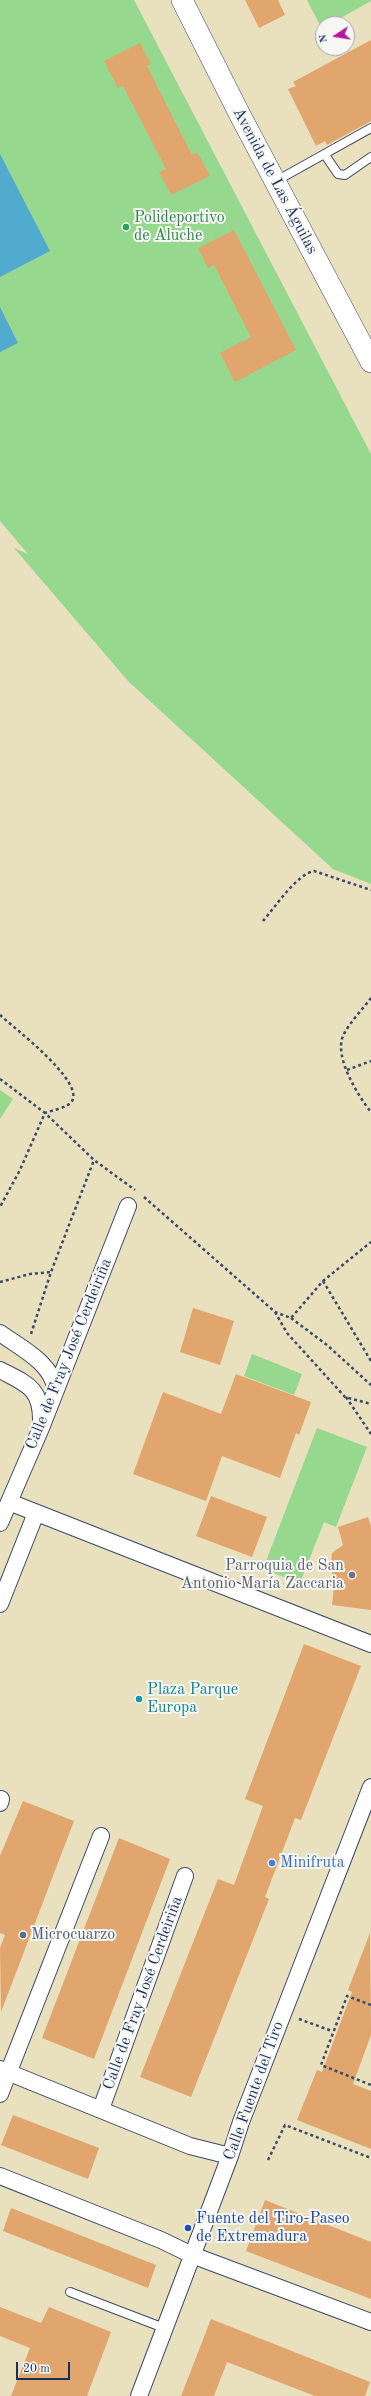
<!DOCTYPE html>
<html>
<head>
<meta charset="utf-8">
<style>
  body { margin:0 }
  #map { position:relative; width:371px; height:2396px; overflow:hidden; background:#e9e0bd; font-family:"Old Standard TT",serif }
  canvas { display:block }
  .north { position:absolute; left:315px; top:16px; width:40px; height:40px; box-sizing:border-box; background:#f6f6f2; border:1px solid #9ea6b7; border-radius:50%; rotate:258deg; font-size:11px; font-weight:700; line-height:16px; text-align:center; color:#1b2f5e }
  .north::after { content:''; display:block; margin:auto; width:14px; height:18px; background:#b5179e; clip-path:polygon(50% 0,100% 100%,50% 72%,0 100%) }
  .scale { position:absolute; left:16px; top:2362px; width:54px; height:18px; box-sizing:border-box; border:2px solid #1b2f5e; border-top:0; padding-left:5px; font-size:12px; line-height:14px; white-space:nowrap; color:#1b2f5e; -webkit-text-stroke:3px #f6f6f2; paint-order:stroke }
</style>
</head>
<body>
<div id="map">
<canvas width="371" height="2396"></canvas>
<div class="north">N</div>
<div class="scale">20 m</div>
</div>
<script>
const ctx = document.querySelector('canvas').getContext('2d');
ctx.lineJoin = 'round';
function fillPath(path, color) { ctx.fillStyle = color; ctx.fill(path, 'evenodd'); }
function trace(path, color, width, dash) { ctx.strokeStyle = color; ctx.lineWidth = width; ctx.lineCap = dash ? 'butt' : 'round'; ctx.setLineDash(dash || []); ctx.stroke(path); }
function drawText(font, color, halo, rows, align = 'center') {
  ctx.font = font + ' "Old Standard TT",serif'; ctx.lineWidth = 4; ctx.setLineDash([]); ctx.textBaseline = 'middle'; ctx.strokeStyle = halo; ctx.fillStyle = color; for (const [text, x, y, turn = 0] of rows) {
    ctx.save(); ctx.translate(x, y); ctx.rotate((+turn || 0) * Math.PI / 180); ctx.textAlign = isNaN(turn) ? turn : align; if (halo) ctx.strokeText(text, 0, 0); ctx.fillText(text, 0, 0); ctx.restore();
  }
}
fillPath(new Path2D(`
  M0,0H134L371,454V884L333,869L128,681L14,548L28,554L0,521Z
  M307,0H371V1L330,24H323L322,29Z
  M0,1090L13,1099L0,1119Z
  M252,1354L302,1374L294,1395L244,1376Z
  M317,1428L367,1447L336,1527L324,1522L300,1583L263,1569Z`), '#97d88f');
fillPath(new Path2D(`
  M0,154L50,251L0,277Z
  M0,307L18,343L0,352Z`), '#51abcf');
fillPath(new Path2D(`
  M245,0H278L285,15L259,28Z
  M371,40V121L327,145L325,141L316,146L288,89L296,86L293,82Z
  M140,43L151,64L147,66L192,155L197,152L210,176L171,195L159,172L166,169L123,86L118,88L104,61Z
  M234,230L296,350L235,382L220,353L251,337L214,265L208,268L198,248Z
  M193,1308L234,1321L220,1365L180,1352Z
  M236,1374L311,1402L299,1435L296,1433L280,1478L222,1456L206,1501L133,1474L163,1392L221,1414Z
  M211,1496L267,1517L252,1557L196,1536Z
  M368,1517L371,1526V1610L332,1605L334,1586H330L334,1564H331L332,1553L343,1545L338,1527Z
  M304,1644L361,1666L301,1820L295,1818L265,1897L269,1899L191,2097L140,2077L218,1879L234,1885L263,1806L245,1799Z
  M23,1801L74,1821L1,2012L0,1948L5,1935L0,1933V1856Z
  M119,1838L170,1859L94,2059L42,2038Z
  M370,1933L371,2035L353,2084L371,2091V2149L297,2120L317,2070L322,2072L352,1992L348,1990Z
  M13,2115L99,2148L88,2179L1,2145Z
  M265,2200L371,2242V2299L246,2251Z
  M11,2208L156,2265L148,2288L3,2231Z
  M0,2307L41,2323L49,2307L111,2332L87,2396H11L30,2348L0,2336Z
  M211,2319L370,2382L365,2396H315L227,2362L214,2396H181Z`), '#e1a56e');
const service = new Path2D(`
  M325,155L338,174L345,175L371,157
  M276,181L371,128
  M70,2292L164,2328`);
const minor = new Path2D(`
  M128,1206L41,1428L9,1502L371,1644
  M0,1333C22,1349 51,1362 56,1390
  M0,1370C27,1384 42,1388 41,1423
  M0,1523L9,1502
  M0,1604L36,1513
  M0,1803L1,1799
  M0,2069L190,2146L230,2156
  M0,2094L101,1836
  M101,2109L185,1876
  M0,2176L161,2240L192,2255L371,2322
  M139,2396L230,2156L241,2122L371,1787`);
const tertiary = new Path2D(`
  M182,0L241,117L371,362`);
trace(service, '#3a4a6c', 10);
trace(minor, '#3a4a6c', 18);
trace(tertiary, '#3a4a6c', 22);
trace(new Path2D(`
  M263,921C276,906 296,875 314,871L371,890
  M371,998C362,1010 349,1023 343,1036C334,1057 358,1096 371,1112
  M0,1015C14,1028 84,1081 72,1101C68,1108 52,1110 45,1113L20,1170L0,1207
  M347,1070L371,1061
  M0,1079L45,1113L94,1160L135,1190
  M144,1197L275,1312L291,1318L323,1281L371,1242
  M323,1281L371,1361
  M0,1282L30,1274L51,1272
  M275,1312L287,1333L345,1397L371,1404
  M291,1318L327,1345L371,1385
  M31,1334L51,1272L94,1160
  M346,1397L371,1434
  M371,2005L347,1996L321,2065L371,2085
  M299,2019L332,2031
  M268,2160L285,2125L371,2158`), '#3a4a6c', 2.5, [3, 3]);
trace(service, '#fff', 8);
trace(minor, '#fff', 16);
trace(tertiary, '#fff', 21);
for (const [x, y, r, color] of [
  [126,227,4,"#2e9e5b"],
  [352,1575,4,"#6b7280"],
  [139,1699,4,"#0f9aa8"],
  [272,1863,4,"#3f7fe0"],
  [23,1935,4,"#5c6f8a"],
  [188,2228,4,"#1a4fb4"]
]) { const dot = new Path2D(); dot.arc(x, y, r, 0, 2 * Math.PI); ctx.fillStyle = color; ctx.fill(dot); trace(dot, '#f6f6f2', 1.5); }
drawText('16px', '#1b2f5e', '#f6f6f2', [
  ["Avenida de Las Águilas",275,181,62],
  ["Calle de Fray José Cerdeiriña",69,1354,-68],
  ["Calle de Fray José Cerdeiriña",143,1993,-70],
  ["Calle Fuente del Tiro",254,2091,-70]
]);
drawText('16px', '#27864d', '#f6f6f2', [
  ["Polideportivo",134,218],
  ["de Aluche",134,236]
], 'left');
drawText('16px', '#5b616d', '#f6f6f2', [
  ["Parroquia de San",344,1566],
  ["Antonio María Zaccaria",344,1584]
], 'right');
drawText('16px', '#0d838f', '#f6f6f2', [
  ["Plaza Parque",147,1690],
  ["Europa",147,1708]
], 'left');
drawText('16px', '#366cbe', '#f6f6f2', [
  ["Minifruta",280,1863]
], 'left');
drawText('16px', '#4e5e75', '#f6f6f2', [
  ["Microcuarzo",31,1935]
], 'left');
drawText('16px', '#164399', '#f6f6f2', [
  ["Fuente del Tiro-Paseo",196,2219],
  ["de Extremadura",196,2237]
], 'left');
</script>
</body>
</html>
